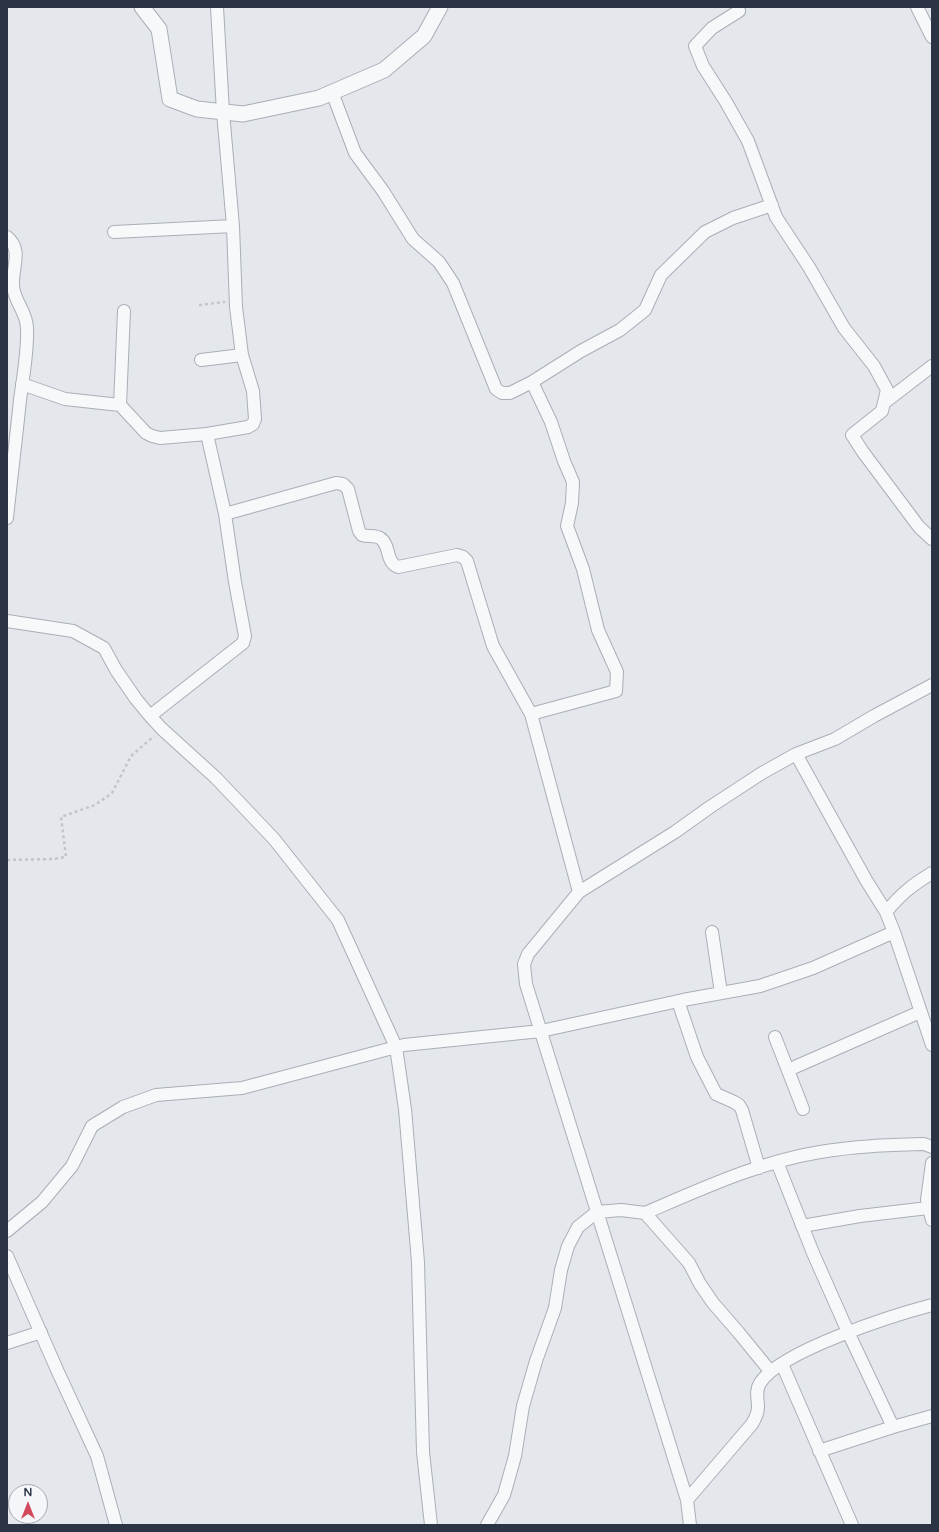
<!DOCTYPE html>
<html>
<head>
<meta charset="utf-8">
<style>
  body { margin:0 }
  #map { position:relative; width:939px; height:1532px; overflow:hidden; background:#e4e7ec; font-family:"Varela Round",sans-serif }
  canvas { display:block }
  .frame { position:absolute; inset:0; border:8px solid #2b3445; pointer-events:none }
  .north { position:absolute; left:8px; top:1484px; width:40px; height:40px; box-sizing:border-box; background:#f4f6f9; border:1px solid #a4a8b1; border-radius:50%; rotate:0deg; font-size:11px; font-weight:700; line-height:16px; text-align:center; color:#2b3445 }
  .north::after { content:''; display:block; margin:auto; width:14px; height:18px; background:#d1495b; clip-path:polygon(50% 0,100% 100%,50% 72%,0 100%) }
</style>
</head>
<body>
<div id="map">
<canvas width="939" height="1532"></canvas>
<div class="frame"></div>
<div class="north">N</div>
</div>
<script>
const ctx = document.querySelector('canvas').getContext('2d');
ctx.lineJoin = 'round';
function trace(path, color, width, dash) { ctx.strokeStyle = color; ctx.lineWidth = width; ctx.lineCap = dash ? 'butt' : 'round'; ctx.setLineDash(dash || []); ctx.stroke(path); }
const minor = new Path2D(`
  M738,7L739,11L712,28L695,46L703,66L726,102L748,141L776,217L809,267L844,328L874,366L887,390L882,411L852,435L863,452L919,527L932,539
  M917,7L932,37
  M332,92L355,153L383,191L413,239L439,262L453,283L496,389L502,393H510L532,382
  M114,232L233,226
  M7,237C23,250 12,267 13,285C13,300 27,312 27,328C28,352 23,377 20,400C16,440 11,479 7,518
  M201,360L242,355
  M22,384L65,399L120,405L146,433L152,436L160,438L207,434
  M884,403L932,366
  M120,405L124,311
  M225,514L336,483L343,484L348,489L359,531L362,535C368,537 375,535 380,538C391,545 385,562 398,567L457,555L463,557L467,561L493,646L531,714
  M7,621L73,631L104,648L116,670L136,699L150,716L162,729L216,778L274,839L338,920L396,1047L405,1109L418,1262L423,1452L431,1525
  M150,716L243,643L245,636L235,582L225,514L207,434L248,427L253,424L255,419L253,391L242,355L236,307L233,226L223,112L217,7
  M796,754L866,880L886,912
  M579,892L531,714L616,691L617,672L598,630L583,569L567,526L572,503L573,482L564,461L551,422L532,382L581,351L620,330L645,310L661,275L705,232L733,218L772,205
  M712,932L721,993
  M894,932L932,1045
  M678,1001L697,1057L716,1094L734,1102L739,1105L742,1110L759,1168
  M775,1037L803,1109
  M788,1070L920,1012
  M777,1162L813,1253L848,1332L893,1427
  M932,1163L927,1200L932,1220
  M645,1213C701,1189 759,1162 820,1152C854,1146 890,1145 924,1144L932,1147
  M802,1226L860,1216L928,1208
  M7,1231L42,1202L72,1166L92,1126L123,1107L156,1095L242,1088L404,1045L541,1031L683,1000L760,986L813,968L894,932L886,912C901,894 912,885 932,873
  M7,1256L58,1372L97,1456L116,1525
  M7,1343L41,1332
  M782,1364L852,1525
  M819,1451L893,1427L932,1416
  M687,1500L752,1424C755,1419 758,1413 758,1407C758,1399 755,1391 760,1383C780,1351 894,1315 932,1305
  M487,1525L504,1495L515,1456L523,1406L536,1361L555,1308L561,1270L568,1246L578,1227L597,1212L621,1210L645,1213L689,1263L700,1284L713,1303L739,1333L770,1371
  M690,1525L687,1500L526,984L524,964L528,954L579,892L675,832L710,807L762,773L796,754L835,739L874,716L932,685`);
const tertiary = new Path2D(`
  M142,7L159,29L170,99L197,109L243,114L319,98L384,70L424,36L440,7`);
trace(minor, '#a9aeb7', 14);
trace(tertiary, '#a9aeb7', 17);
trace(new Path2D(`
  M199,305L225,302
  M7,860L53,859L66,857L61,817L95,805L112,793L131,756L154,736`), '#c2c5cb', 2.5, [3, 3]);
trace(minor, '#f7f8fa', 12);
trace(tertiary, '#f7f8fa', 15);
</script>
</body>
</html>
